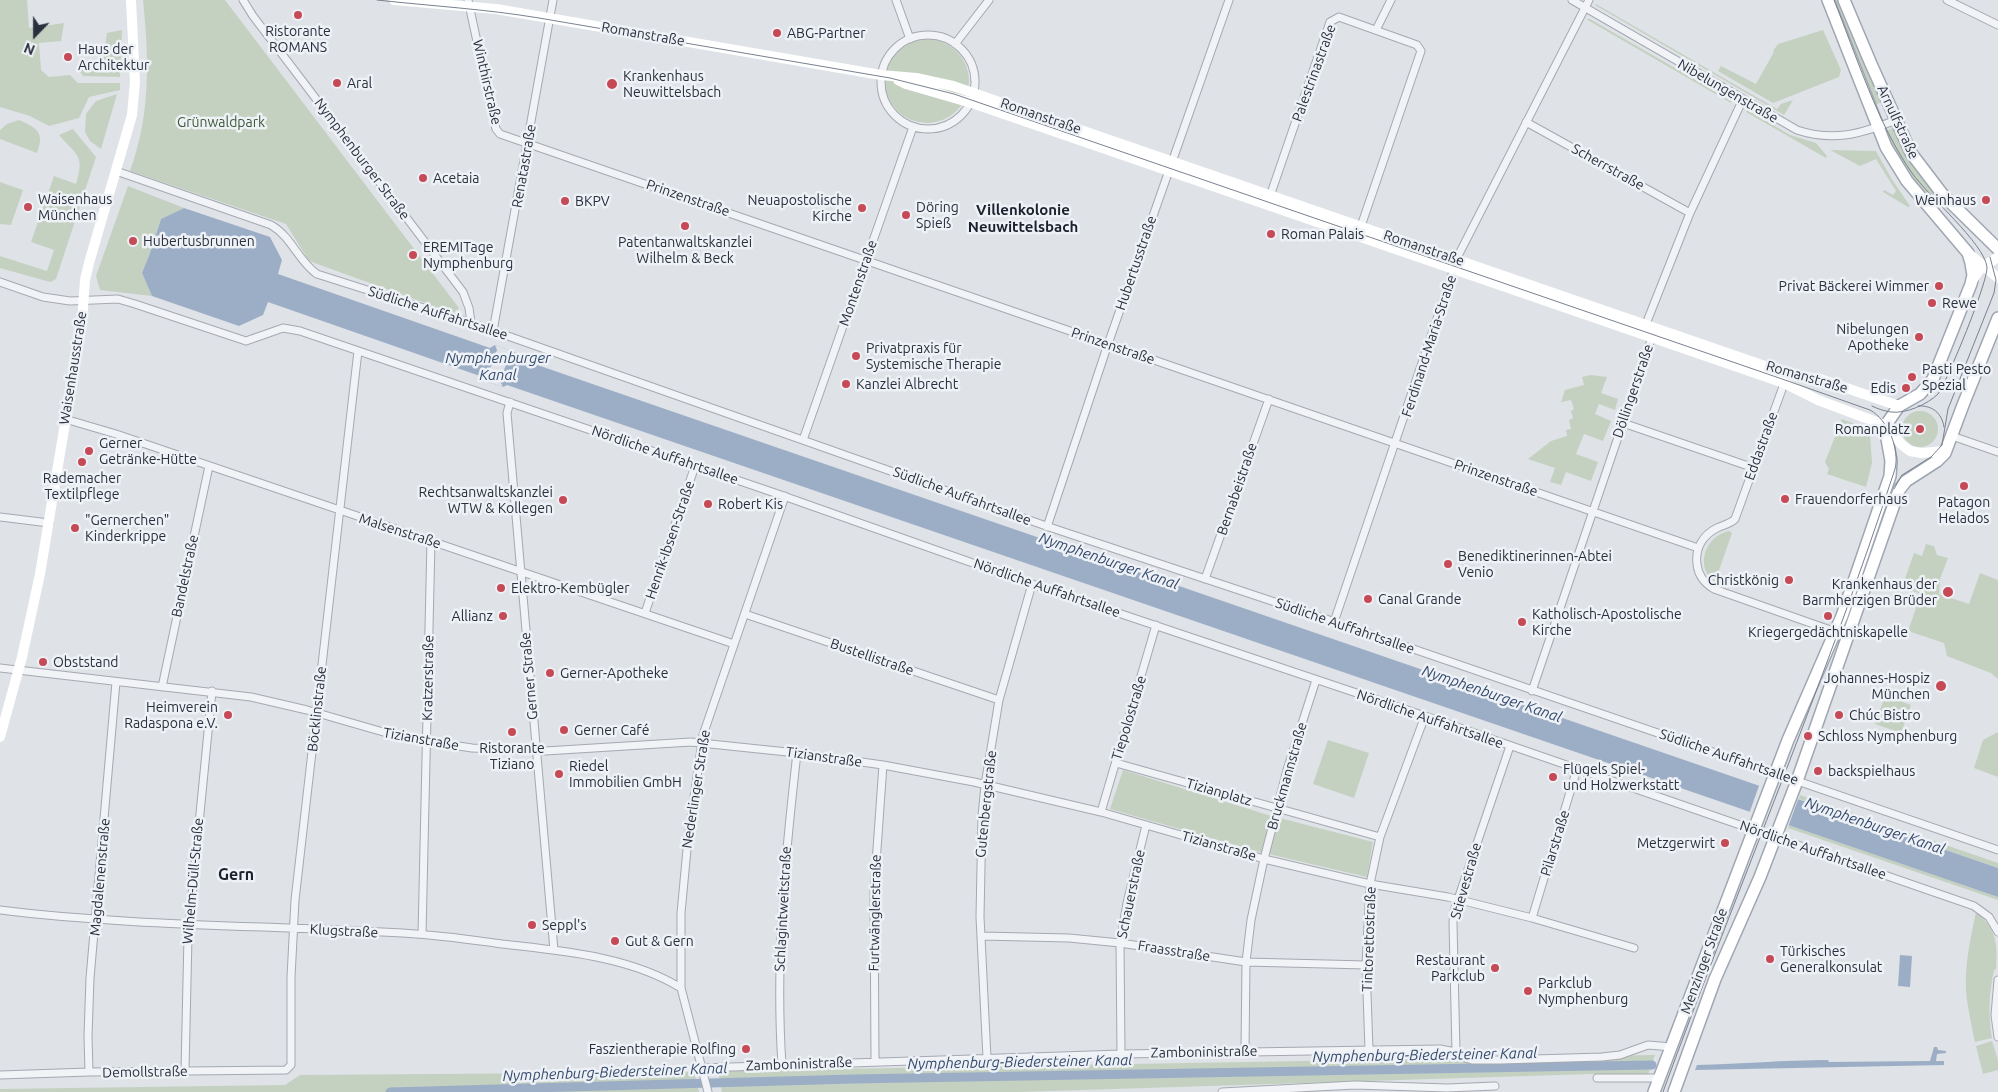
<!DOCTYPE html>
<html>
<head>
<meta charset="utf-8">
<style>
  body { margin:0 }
  #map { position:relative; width:1998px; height:1092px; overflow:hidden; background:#dfe2e7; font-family:Ubuntu,sans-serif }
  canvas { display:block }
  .north { position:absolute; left:10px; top:10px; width:50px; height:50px; -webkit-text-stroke:4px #eef1f5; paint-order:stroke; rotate:202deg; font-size:14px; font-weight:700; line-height:20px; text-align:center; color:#292f3e }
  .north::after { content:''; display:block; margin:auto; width:18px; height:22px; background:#292f3e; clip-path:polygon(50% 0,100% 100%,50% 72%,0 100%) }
</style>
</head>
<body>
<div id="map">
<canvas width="1998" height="1092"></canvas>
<div class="north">N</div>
</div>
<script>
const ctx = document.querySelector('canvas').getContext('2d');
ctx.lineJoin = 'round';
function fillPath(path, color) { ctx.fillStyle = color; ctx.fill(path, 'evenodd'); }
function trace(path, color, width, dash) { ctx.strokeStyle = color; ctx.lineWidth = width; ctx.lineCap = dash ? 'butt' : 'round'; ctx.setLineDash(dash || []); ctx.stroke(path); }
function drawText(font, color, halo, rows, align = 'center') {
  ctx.font = font + ' Ubuntu,sans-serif'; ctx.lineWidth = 5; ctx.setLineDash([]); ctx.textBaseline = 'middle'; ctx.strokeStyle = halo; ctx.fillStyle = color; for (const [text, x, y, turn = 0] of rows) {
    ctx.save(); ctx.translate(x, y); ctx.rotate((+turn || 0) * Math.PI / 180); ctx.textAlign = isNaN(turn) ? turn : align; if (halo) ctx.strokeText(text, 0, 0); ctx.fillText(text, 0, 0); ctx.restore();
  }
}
fillPath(new Path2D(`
  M0,0H27L29,28L64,23L61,41L39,43L41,70L49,77L70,75L78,83H120V90L89,97L79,118L49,126L30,116L0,107Z
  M143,0H225L459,308L453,313L309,261L286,224L130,171C151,113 149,60 143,0Z
  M1832,0H1840L1884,101L1873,106Z
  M1596,4L1777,109L1781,104L1793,100L1784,115L1595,5Z
  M1586,19H1590L1732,101L1731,103Z
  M122,30L120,77L83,76L79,70L101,68L103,62L107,33Z
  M1823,30L1841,70L1839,77L1773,103L1718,71L1721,66L1756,84L1774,52L1773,51L1778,44Z
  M885 81a42 42 0 1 1 84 0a42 42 0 1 1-84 0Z
  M117,94L101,149L90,141L85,132L86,114L96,101Z
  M1747,110L1790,135L1816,143L1827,156L1826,158L1746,112Z
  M19,120C37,128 45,132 37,153L0,139V130L7,124Z
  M1893,128L1918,172L1937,195L1932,201L1904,166L1889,140L1886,131Z
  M73,129L96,157L56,279L50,282L0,268V256L47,271L54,250L31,242L54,176L76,184C85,155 77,156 59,135Z
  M1830,150L1876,151L1891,178L1910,206L1908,207L1883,192L1884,190L1893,195L1896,191L1876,159L1860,166Z
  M0,182L23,190L11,225L0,224Z
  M128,186L184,208L161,219L150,253L142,273L152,296L100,290L96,276Z
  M1591,375L1607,377L1601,393L1618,399L1615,410L1599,404L1595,414L1611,421L1603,441L1584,434L1576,454L1598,462L1591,481L1566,472L1561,485L1550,482L1555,468L1528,459L1551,441L1567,436L1566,430L1571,429L1569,420L1573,418L1571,411L1574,409L1571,400L1561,402L1565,390L1584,385L1582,377Z
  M1902 429a18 18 0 1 1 36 0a18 18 0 1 1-36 0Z
  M1842,419L1862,427L1870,434L1872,463L1866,487L1827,474L1829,469L1825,462Z
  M1729,531L1732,533L1715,582C1694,567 1705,536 1729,531Z
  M1926,544L1934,546L1937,555L1948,558L1940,579L1939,594L1969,604L1980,573L1998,580V679L1991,673L1947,656L1944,643L1911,632L1909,628L1921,594L1902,587L1914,553L1922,556Z
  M1885,696L1911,705L1901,733L1875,724Z
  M1998,732V777L1974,768L1983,740Z
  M1328,740L1369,753L1354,798L1313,784Z
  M1123,770L1268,815L1373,842L1367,877L1260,852L1110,809Z
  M1800,795L1998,863V868L1799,799Z
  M1789,825L1998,897V900L1788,828Z
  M1976,912C1996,929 1998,942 1996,969L1994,970C1989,993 1988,1014 1992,1038L1975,1042C1972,1028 1969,1014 1967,1000C1963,971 1970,940 1976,912Z
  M1992,1041L1998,1060V1070L1983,1074L1976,1046Z
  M1655,1055L1648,1075L1591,1074L1018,1092H722L718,1071Z
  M694,1072L699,1092H0V1089L285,1085L300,1075Z`), '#c4d1c1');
fillPath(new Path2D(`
  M184,208L270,237L282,260L278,274L490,348L495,345L515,352L517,358L1998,868V897L507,385L503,387L481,380L480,376L268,302L263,315L239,326L152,296L142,273L150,253L161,219Z
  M1900,955L1912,956L1910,987L1898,986Z
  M1934,1047H1937L1938,1050L1946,1051V1053L1937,1054L1936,1061H1944V1065L1695,1070L1697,1065C1741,1064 1784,1060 1828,1060L1829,1062L1930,1061Z`), '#9caec6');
fillPath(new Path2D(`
  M495,345L515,352L510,354L500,381L503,387L481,380L487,377L497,350Z
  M1760,783L1799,797L1788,827L1749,814Z`), '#dfe2e7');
trace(new Path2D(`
  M390,1092L853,1079L1652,1065`), '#9caec6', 9);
const street = new Path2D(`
  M243,0L253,16L463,292L469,308L471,323
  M468,0L496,129L500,134L1698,548
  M896,0L910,39
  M1572,0L1797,130C1833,142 1861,134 1896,120
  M1947,0L1998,25
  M1376,30L1391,0
  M881 82a47 47 0 1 1 94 0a47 47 0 1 1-94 0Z
  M955,44L989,0
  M1526,122L1690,213
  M116,171L271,225C292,237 298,261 317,274L471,323L1049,527L1329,620L1998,850
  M1269,199L1330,22L1339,17L1417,45L1421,51L1360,229
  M0,282L43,297L70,301L118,299L135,304L246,341L283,328L300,331L775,493L1032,584L1425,716L1974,906L1989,917L1998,932
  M493,331L553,0
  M1785,381L1735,519C1730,524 1723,525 1717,528C1703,535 1695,548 1697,564C1698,575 1704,583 1714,589L1836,632
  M510,402L507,413L554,950
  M65,419L116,434L734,644
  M1623,423L1754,468
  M1952,436L1998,452
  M803,440L913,127
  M0,517L49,523
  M1047,527L1108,344L1229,0
  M1205,579L1269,399
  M645,613L695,466
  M745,614L999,700
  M1334,622L1459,254L1589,0
  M0,668L251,697L307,710L404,738L472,748L545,751L691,742L797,753L883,765L974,782L1101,812L1264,859L1370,884L1448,897L1532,918L1634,948
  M162,687L209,466
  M1532,691L1652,337L1646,324L1690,213L1743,99
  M1116,763L1380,837
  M1101,812L1156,625
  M0,910C138,927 277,925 416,934C445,936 474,940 502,944C562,951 629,956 681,988
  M1532,918L1577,769
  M422,934L431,541
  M981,936L1069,938L1120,943L1246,962L1366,965
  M1998,980L1995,1015L1998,1037
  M1369,1050L1366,965L1370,884L1380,837L1425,716
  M1245,1051L1246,962L1251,920L1264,859L1287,770L1316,680
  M1456,1052L1453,923L1454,911L1510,746
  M1121,1054L1120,943L1127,903L1146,825
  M987,1058L980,917L982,816L985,785L999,700L1032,584
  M875,1061L874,891L883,765
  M782,1065C775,959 785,858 797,753
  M701,1068L1121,1054L1440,1049L1456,1052L1462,1057L1472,1060H1500L1602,1057L1620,1055L1648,1045L1672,1047
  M185,1071L188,936L212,691
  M89,1072L88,1036L90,978L116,682
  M0,1075L89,1072L286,1070L291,1065V977L295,900L358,351
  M1597,1078H1660
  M708,1092L681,988V913L688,839L703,735L785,496
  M1222,1092L1355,1085L1447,1088L1495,1086`);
const primary = new Path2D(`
  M1844,0L1871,64L1911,153L1943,195L1998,249
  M1654,1092L1788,740L1842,616L1890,476L1891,461L1886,433L1888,422L1899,406L1920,394L1933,379L1971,284L1973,275L1971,263L1968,253L1907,181L1886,147L1828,0
  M1674,1092L1715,979L1760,877L1797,781L1899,490L1906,481L1937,461L1945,453L1963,405L1998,318`);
trace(street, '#a5a9b1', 9);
trace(primary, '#9fa6b2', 14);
trace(street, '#f1f3f6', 7);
trace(new Path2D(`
  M394,0L496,9L881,75L916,78L953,86L1791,375L1820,379L1899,406
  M898,80L906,84L975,104L1784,383L1818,400L1887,426L1901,444L1910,451L1921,453L1946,451
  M1968,253L1998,278
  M1972,281L1980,269L1998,257
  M0,737L22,657L40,574L82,321L85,280L89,263L132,115L135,82L131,0`), '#fff', 10);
trace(primary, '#fff', 11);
trace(new Path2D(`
  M377,0C431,6 485,9 539,18L890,78L954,94L1785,380L1870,410C1888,420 1900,449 1895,469C1826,680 1739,884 1663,1092
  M1834,0C1856,55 1878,125 1912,173C1928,196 1984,243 1987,267C1988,282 1948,379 1938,394C1928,404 1906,414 1891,412C1884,411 1878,409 1872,406
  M1918,406C1932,405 1942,413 1944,427
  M1894,489L1902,475L1931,457L1942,445L1948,409L1994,293L1996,280L1990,257`), '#798190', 1);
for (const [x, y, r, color] of [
  [298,15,5,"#c64a56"],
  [777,33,5,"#c64a56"],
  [68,57,5,"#c64a56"],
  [337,83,5,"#c64a56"],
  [612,84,6,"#c64a56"],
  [423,178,5,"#c64a56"],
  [1986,200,5,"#c64a56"],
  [565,201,5,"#c64a56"],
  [28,207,5,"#c64a56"],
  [862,208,5,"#c64a56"],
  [906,215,5,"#c64a56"],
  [685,226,5,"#c64a56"],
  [1271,234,5,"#c64a56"],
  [133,241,5,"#c64a56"],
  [413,255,5,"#c64a56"],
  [1939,286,5,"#c64a56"],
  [1932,303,5,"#c64a56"],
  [1919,337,5,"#c64a56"],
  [856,356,5,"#c64a56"],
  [1912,377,5,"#c64a56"],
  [846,384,5,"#c64a56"],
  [1906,388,5,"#c64a56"],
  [1920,429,5,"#c64a56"],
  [89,451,5,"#c64a56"],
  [82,462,5,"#c64a56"],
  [1964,486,5,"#c64a56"],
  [1785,499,5,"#c64a56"],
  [563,500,5,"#c64a56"],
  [708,504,5,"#c64a56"],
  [75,528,5,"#c64a56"],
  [1448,564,5,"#c64a56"],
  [1789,580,5,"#c64a56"],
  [501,588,5,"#c64a56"],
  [1948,592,6,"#c64a56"],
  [1368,599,5,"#c64a56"],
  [503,616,5,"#c64a56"],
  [1828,616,5,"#c64a56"],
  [1522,622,5,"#c64a56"],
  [43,662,5,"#c64a56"],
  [550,673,5,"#c64a56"],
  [1941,686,6,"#c64a56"],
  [228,715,5,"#c64a56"],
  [1839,715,5,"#c64a56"],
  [564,730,5,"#c64a56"],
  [512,732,5,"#c64a56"],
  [1808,736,5,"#c64a56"],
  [1818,771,5,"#c64a56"],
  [559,774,5,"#c64a56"],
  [1553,777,5,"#c64a56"],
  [1725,843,5,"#c64a56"],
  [532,925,5,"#c64a56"],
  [615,941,5,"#c64a56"],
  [1770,959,5,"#c64a56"],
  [1495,968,5,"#c64a56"],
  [1528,991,5,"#c64a56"],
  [746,1049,5,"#c64a56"]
]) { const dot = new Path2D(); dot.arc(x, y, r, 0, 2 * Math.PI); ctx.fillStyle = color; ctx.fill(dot); trace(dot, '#eef1f5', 2); }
drawText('14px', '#292f3e', '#eef1f5', [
  ["Ristorante",298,31,"center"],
  ["ROMANS",298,47,"center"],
  ["ABG-Partner",787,33],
  ["Haus der",78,49],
  ["Architektur",78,65],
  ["Krankenhaus",623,76],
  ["Neuwittelsbach",623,92],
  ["Aral",347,83],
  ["Acetaia",433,178],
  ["Waisenhaus",38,199],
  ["München",38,215],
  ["Neuapostolische",852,200,"right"],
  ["Kirche",852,216,"right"],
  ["Weinhaus",1976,200,"right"],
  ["BKPV",575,201],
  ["Döring",916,207],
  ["Spieß",916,223],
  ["Roman Palais",1281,234],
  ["Hubertusbrunnen",143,241],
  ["Patentanwaltskanzlei",685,242,"center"],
  ["Wilhelm & Beck",685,258,"center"],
  ["EREMITage",423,247],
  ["Nymphenburg",423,263],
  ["Privat Bäckerei Wimmer",1929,286,"right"],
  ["Rewe",1942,303],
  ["Nibelungen",1909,329,"right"],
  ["Apotheke",1909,345,"right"],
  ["Privatpraxis für",866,348],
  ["Systemische Therapie",866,364],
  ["Pasti Pesto",1922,369],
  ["Spezial",1922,385],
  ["Kanzlei Albrecht",856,384],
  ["Edis",1896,388,"right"],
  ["Romanplatz",1910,429,"right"],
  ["Gerner",99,443],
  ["Getränke-Hütte",99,459],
  ["Rademacher",82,478,"center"],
  ["Textilpflege",82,494,"center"],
  ["Rechtsanwaltskanzlei",553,492,"right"],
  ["WTW & Kollegen",553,508,"right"],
  ["Frauendorferhaus",1795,499],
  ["Patagon",1964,502,"center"],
  ["Helados",1964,518,"center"],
  ["Robert Kis",718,504],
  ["\"Gernerchen\"",85,520],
  ["Kinderkrippe",85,536],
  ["Benediktinerinnen-Abtei",1458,556],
  ["Venio",1458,572],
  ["Christkönig",1779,580,"right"],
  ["Krankenhaus der",1937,584,"right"],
  ["Barmherzigen Brüder",1937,600,"right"],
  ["Elektro-Kembügler",511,588],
  ["Canal Grande",1378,599],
  ["Katholisch-Apostolische",1532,614],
  ["Kirche",1532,630],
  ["Allianz",493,616,"right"],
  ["Kriegergedächtniskapelle",1828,632,"center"],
  ["Obststand",53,662],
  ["Gerner-Apotheke",560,673],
  ["Johannes-Hospiz",1930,678,"right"],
  ["München",1930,694,"right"],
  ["Heimverein",218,707,"right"],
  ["Radaspona e.V.",218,723,"right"],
  ["Chúc Bistro",1849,715],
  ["Gerner Café",574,730],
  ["Schloss Nymphenburg",1818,736],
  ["Ristorante",512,748,"center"],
  ["Tiziano",512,764,"center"],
  ["Riedel",569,766],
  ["Immobilien GmbH",569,782],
  ["Flügels Spiel-",1563,769],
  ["und Holzwerkstatt",1563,785],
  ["backspielhaus",1828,771],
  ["Metzgerwirt",1715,843,"right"],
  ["Seppl's",542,925],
  ["Gut & Gern",625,941],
  ["Türkisches",1780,951],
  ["Generalkonsulat",1780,967],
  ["Restaurant",1485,960,"right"],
  ["Parkclub",1485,976,"right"],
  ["Parkclub",1538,983],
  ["Nymphenburg",1538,999],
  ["Faszientherapie Rolfing",736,1049,"right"]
], 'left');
drawText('14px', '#292f3e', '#eef1f5', [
  ["Romanstraße",643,34,10],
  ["Palestrinastraße",1314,73,-70],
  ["Winthirstraße",487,82,77],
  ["Nibelungenstraße",1728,91,30],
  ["Romanstraße",1041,116,19],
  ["Arnulfstraße",1898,122,65],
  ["Nymphenburger Straße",362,159,53],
  ["Renatastraße",524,166,-80],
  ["Scherrstraße",1608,167,29],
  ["Prinzenstraße",688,198,19],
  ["Romanstraße",1424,248,19],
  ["Hubertusstraße",1136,263,-71],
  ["Montenstraße",858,283,-71],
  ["Südliche Auffahrtsallee",438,313,18],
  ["Prinzenstraße",1113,346,19],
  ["Ferdinand-Maria-Straße",1429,346,-72],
  ["Waisenhausstraße",73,368,-81],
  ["Romanstraße",1807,377,16],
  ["Döllingerstraße",1633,391,-71],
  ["Eddastraße",1761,446,-70],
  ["Nördliche Auffahrtsallee",665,455,19],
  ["Prinzenstraße",1496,478,19],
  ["Bernabeistraße",1237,489,-71],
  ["Südliche Auffahrtsallee",962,496,20],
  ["Malsenstraße",400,531,18],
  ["Henrik-Ibsen-Straße",670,540,-71],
  ["Bandelstraße",185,576,-78],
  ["Nördliche Auffahrtsallee",1047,588,19],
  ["Südliche Auffahrtsallee",1345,626,19],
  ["Bustellistraße",872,657,19],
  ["Gerner Straße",529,676,-95],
  ["Kratzerstraße",428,678,-89],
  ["Böcklinstraße",317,709,-84],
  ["Tiepolostraße",1129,718,-73],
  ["Nördliche Auffahrtsallee",1430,719,19],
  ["Tizianstraße",421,739,10],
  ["Tizianstraße",824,757,8],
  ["Südliche Auffahrtsallee",1729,757,19],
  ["Bruckmannstraße",1287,776,-74],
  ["Nederlinger Straße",696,789,-81],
  ["Tizianplatz",1219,792,16],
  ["Gutenbergstraße",986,804,-84],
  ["Pilarstraße",1555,843,-73],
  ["Tizianstraße",1219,846,16],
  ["Nördliche Auffahrtsallee",1813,850,19],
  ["Magdalenenstraße",100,877,-85],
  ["Wilhelm-Düll-Straße",193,881,-85],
  ["Stievestraße",1466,881,-74],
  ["Schauerstraße",1131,894,-78],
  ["Schlagintweitstraße",783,909,-87],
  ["Furtwänglerstraße",875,913,-89],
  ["Klugstraße",344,931,3],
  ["Tintorettostraße",1369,939,-88],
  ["Fraasstraße",1174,951,9],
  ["Menzinger Straße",1704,961,-70],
  ["Zamboninistraße",1204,1052,-1],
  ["Zamboninistraße",799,1064,-2],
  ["Demollstraße",145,1072,-1]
]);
drawText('14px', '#3b5937', '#eef1f5', [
  ["Grünwaldpark",221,122]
]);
drawText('bold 15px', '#1b212e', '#eef1f5', [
  ["Villenkolonie",1023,210],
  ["Neuwittelsbach",1023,227]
]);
drawText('italic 15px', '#354c6f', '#eef1f5', [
  ["Nymphenburger",498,358],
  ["Kanal",498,375],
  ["Nymphenburger Kanal",1109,561,19],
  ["Nymphenburger Kanal",1492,694,19],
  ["Nymphenburger Kanal",1875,826,19],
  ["Nymphenburg-Biedersteiner Kanal",1425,1055,-1],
  ["Nymphenburg-Biedersteiner Kanal",1020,1062,-1],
  ["Nymphenburg-Biedersteiner Kanal",615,1072,-2]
]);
drawText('bold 16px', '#1b212e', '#eef1f5', [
  ["Gern",236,875]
]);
</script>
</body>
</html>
